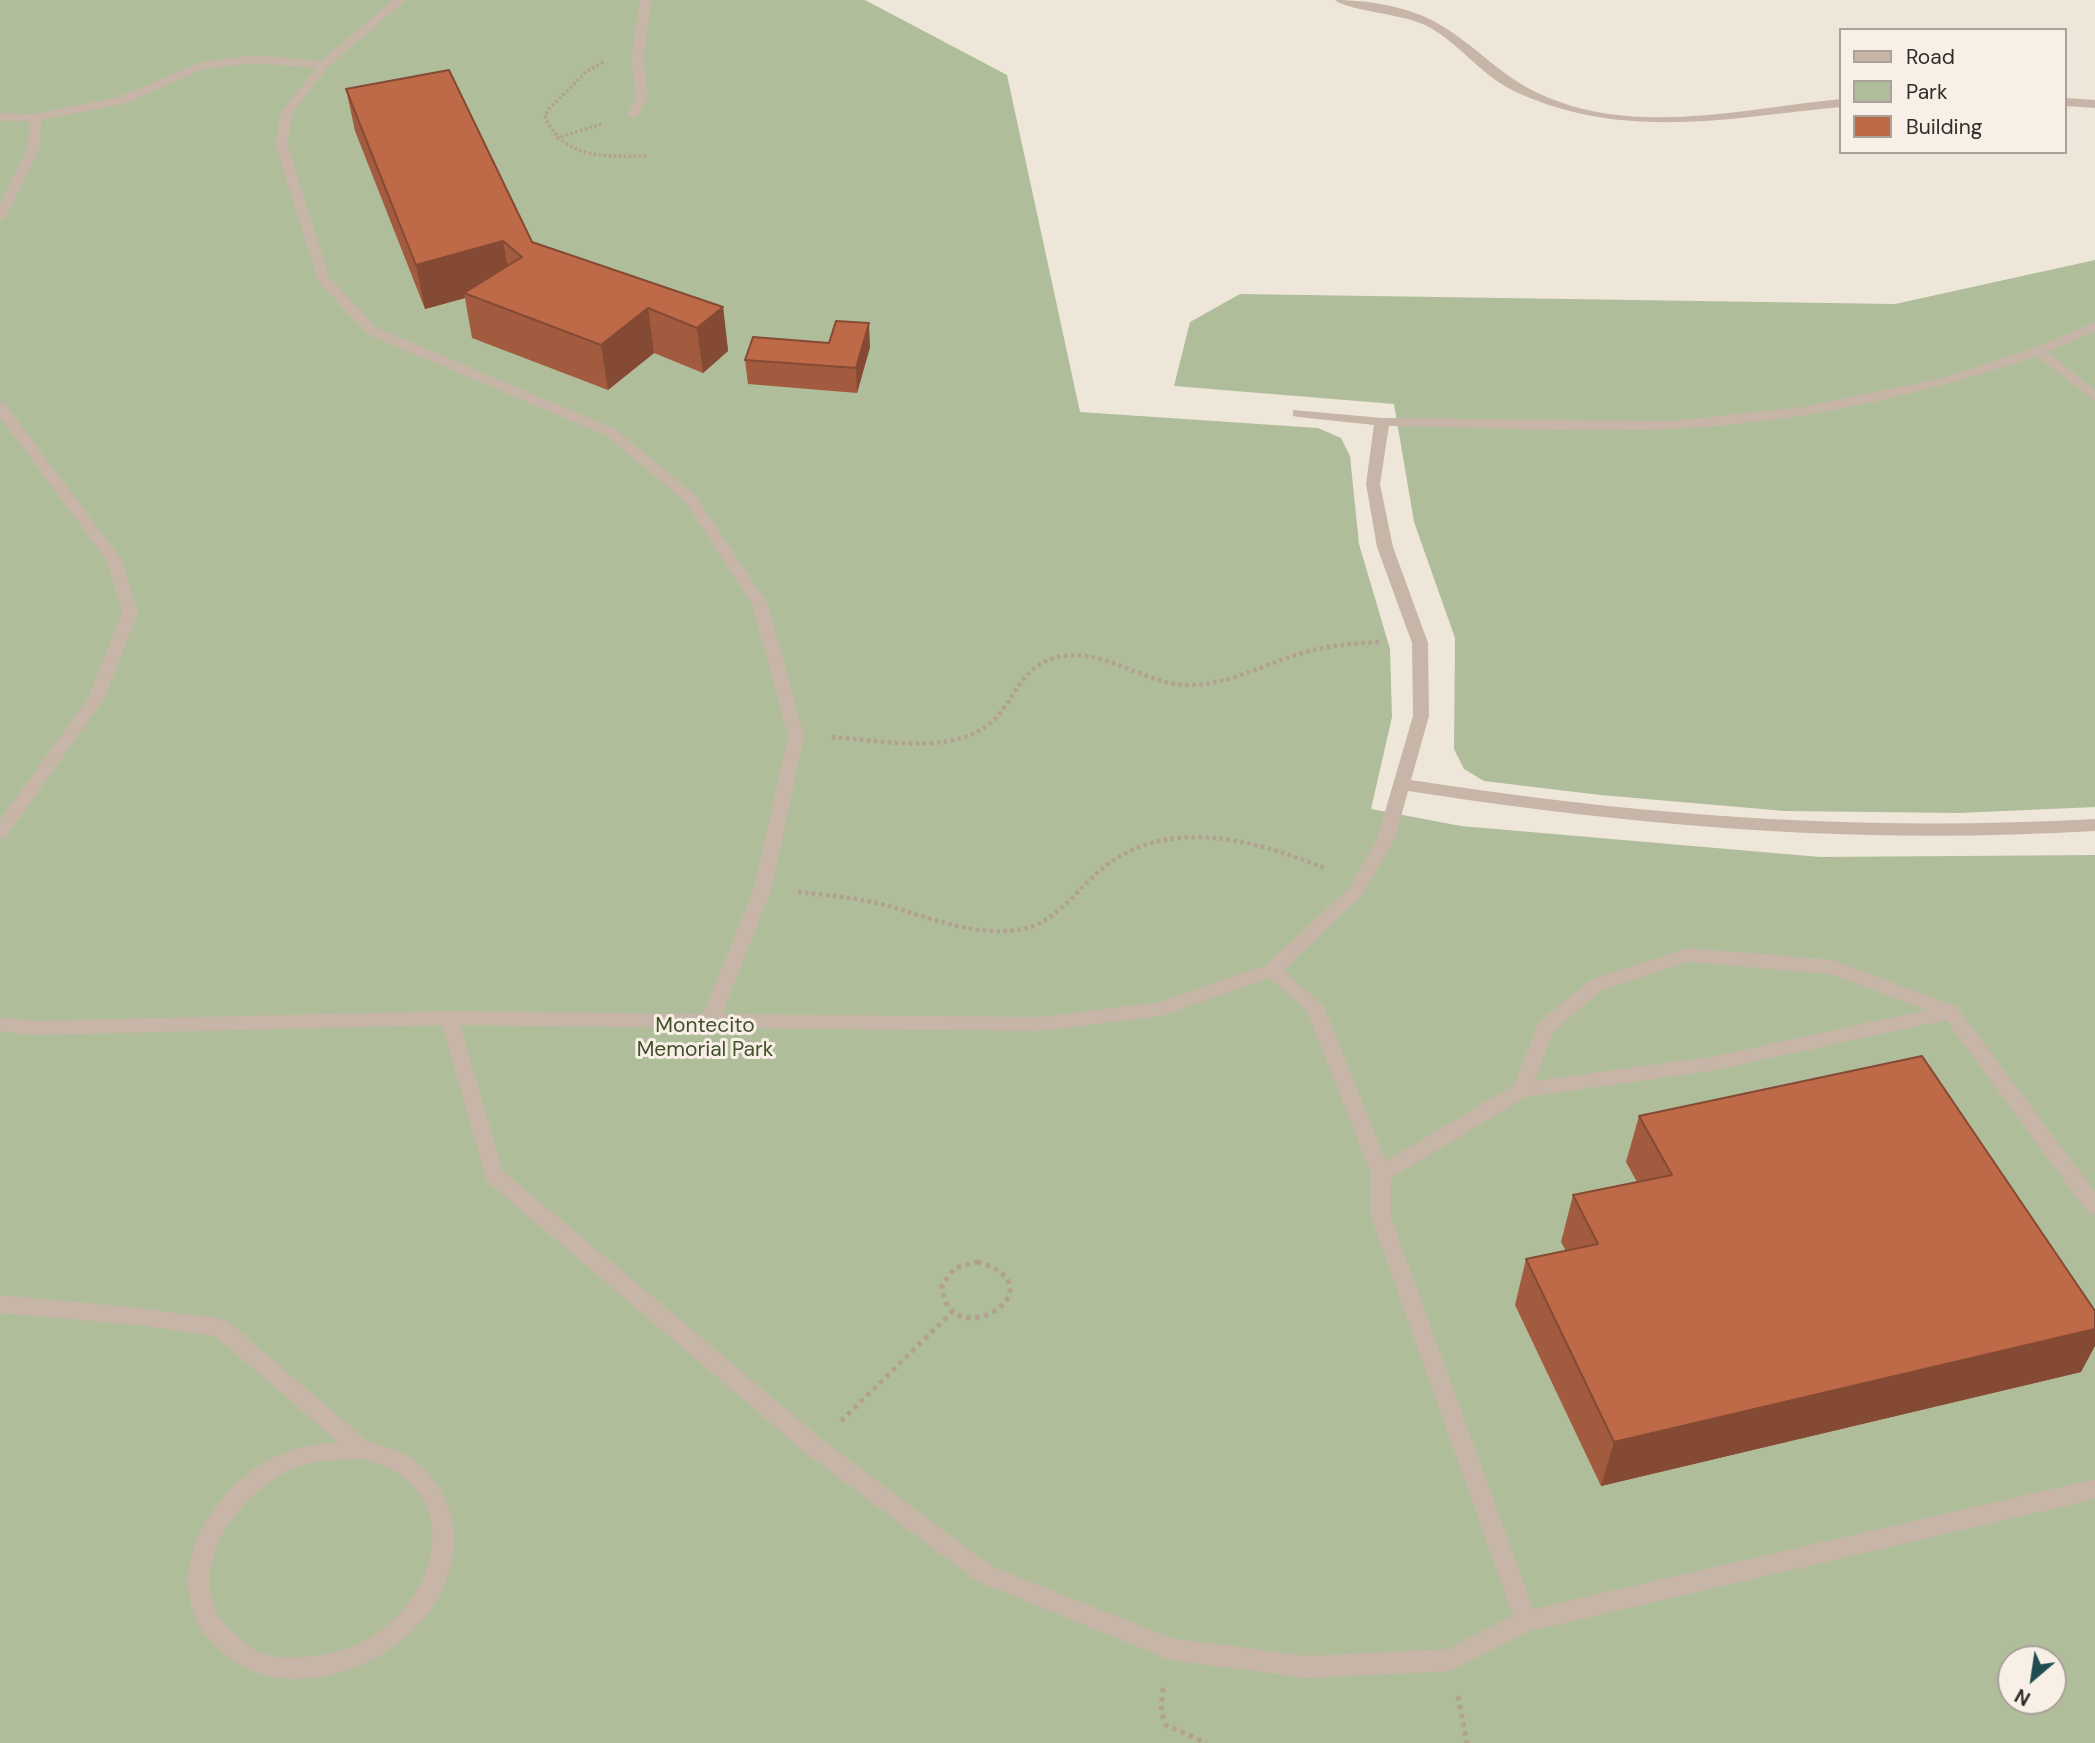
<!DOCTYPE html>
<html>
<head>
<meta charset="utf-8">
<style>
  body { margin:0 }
  #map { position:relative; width:2095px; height:1743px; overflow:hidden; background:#efe6da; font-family:"DM Sans",sans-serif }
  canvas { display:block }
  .legend { position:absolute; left:1839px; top:28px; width:228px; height:126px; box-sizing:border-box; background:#f8f0e6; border:2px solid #a9a19a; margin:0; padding:9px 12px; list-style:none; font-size:21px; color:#332b27 }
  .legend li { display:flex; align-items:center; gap:14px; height:35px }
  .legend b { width:35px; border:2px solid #a9a19a }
  .north { position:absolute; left:1997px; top:1645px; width:70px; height:70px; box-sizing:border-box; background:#f8f0e6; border:2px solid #a9a19a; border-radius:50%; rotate:209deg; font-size:19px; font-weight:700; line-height:28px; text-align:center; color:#332b27 }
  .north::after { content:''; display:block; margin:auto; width:24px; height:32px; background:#1f4d52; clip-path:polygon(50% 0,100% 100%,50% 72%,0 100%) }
</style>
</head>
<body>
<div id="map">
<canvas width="2095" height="1743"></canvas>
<ul class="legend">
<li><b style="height:9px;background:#c7b6a7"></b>Road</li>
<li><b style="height:19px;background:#b0bd9b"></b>Park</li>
<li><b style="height:19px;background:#be6a49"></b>Building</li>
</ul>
<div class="north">N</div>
</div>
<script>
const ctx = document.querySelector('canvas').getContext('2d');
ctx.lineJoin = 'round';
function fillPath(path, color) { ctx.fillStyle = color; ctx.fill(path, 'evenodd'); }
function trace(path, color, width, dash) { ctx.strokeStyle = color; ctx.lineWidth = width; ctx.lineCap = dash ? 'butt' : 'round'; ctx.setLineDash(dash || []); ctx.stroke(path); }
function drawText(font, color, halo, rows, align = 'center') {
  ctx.font = font + ' "DM Sans",sans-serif'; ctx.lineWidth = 6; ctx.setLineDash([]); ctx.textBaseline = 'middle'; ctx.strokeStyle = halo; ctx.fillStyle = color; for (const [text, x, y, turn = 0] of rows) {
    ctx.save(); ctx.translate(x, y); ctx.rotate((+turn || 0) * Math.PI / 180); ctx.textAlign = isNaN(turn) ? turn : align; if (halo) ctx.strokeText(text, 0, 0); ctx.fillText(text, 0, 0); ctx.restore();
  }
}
fillPath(new Path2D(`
  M0,0H865L1007,75L1080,412L1318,428L1341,438L1350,456L1359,544L1390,649L1392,717L1371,809L1461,826L1820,857L2095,855V1743H0ZM2011,1659H2053V1701H2011Z
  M2095,260V807L1959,813L1785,811L1600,795L1484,781L1464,769L1454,749L1455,638L1414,522L1394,404L1174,386L1190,322L1240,294L1895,304Z`), '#b0bd9b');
trace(new Path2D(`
  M603,62L586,72L549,109L545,116C562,159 606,157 646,156
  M556,138L602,124`), '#b2a191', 3.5, [2.5, 2.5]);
trace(new Path2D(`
  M832,737C877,740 937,753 979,731C1016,712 1013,664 1063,656C1108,649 1146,686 1191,685C1228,684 1259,667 1293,656C1322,646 1352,643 1382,642
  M798,892C824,895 851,897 877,903C926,915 975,940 1027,928C1055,921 1076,892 1097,873C1163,814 1253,839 1327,869`), '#b2a191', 4.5, [3.5, 3.5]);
trace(new Path2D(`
  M977,1262C1067,1287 946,1360 942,1285L955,1268Z
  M841,1421L953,1311
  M1163,1688L1161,1711L1166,1725L1206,1743
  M1458,1696L1467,1743`), '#b2a191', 5, [4.5, 4.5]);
fillPath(new Path2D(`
  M393,0H406L328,67L293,112L287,143L329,277L377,328L615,429L695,495L768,604L804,736L772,888L722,1014L1043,1017L1160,1002L1266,965L1349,888L1377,839L1413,716L1412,643L1377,547L1366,484L1374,425L1298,417L1293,416V410L1382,418L1670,421L1804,407L1947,377L2034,348L2095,322V331L2048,352L2095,390V401L2037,356C1919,396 1794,424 1669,429C1576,433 1482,427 1389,426L1380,484L1393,547L1428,643L1429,716L1411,780C1643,816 1860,832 2095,819V831C1859,845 1642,827 1408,791L1395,839L1361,896L1284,970L1324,1007L1386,1161L1514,1085L1538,1023L1590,980L1688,948L1833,960L1957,1007L2095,1192V1215L2088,1213L1946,1020L1716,1070L1526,1097L1391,1178V1217L1533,1609L2095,1479V1499L1530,1631L1450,1671L1307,1678L1170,1660L977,1581L807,1454L487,1181L442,1025L35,1035L0,1031V1017L35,1021L449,1011L703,1014L754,888L788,736L752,604L685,501L605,435L367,334L318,281L275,143L281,112L316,68L252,63L204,69L126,103L41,120L40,147L6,217L0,221V204L28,147L29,121H0V113L35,114L119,97L201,62L252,55L321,61ZM1688,962L1831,974L1926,1010L1716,1056L1535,1081L1553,1032L1602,990ZM1269,978L1307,1011L1371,1174V1217L1513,1616L1448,1649L1307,1656L1171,1638L993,1567L823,1440L503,1171L460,1025L702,1028L709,1030L716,1028L1043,1031L1161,1016Z
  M640,0H652L643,58L648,97L637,117L633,118L627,114L636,97L631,58Z
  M1335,0C1373,0 1416,8 1447,29C1488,56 1507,83 1557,101C1646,134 1749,108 1841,99V107C1727,118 1620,142 1512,90C1480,74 1458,42 1427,26C1402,13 1351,12 1335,0Z
  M2065,98L2095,100V108L2065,106Z
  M0,403L5,404L122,560L138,613L104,699L6,837L0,839V820L88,698L122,613L107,561L0,417Z
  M0,1295C61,1301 122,1305 182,1314C196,1316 217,1315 229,1323C241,1331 253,1344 265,1353C293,1378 322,1402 350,1426C356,1431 362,1438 369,1441C380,1448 396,1447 407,1455C466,1493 467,1568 423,1620C390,1657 343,1679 293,1679C266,1679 243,1670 223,1653C159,1600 192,1515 250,1472C275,1452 306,1444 338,1442L215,1336L139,1325L0,1313ZM363,1459C451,1480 450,1568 391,1622C370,1642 343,1652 315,1656C298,1658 279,1659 262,1653C252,1650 244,1642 236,1635C173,1583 235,1492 295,1468C316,1459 341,1460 363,1459Z`), '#c7b6a7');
fillPath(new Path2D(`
  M346,89L532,242L723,307L728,351L703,373L654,353L608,390L472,338L465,298L425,309L355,131Z
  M870,347L857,393L748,384L745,360Z
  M1639,1116L2081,1372L1601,1486L1515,1305L1526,1259L1566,1251L1561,1242L1573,1195L1637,1182L1626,1162Z`), '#a35b3f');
fillPath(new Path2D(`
  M503,241L511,285L464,293L465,298L425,309L416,265Z
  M723,307L728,351L703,373L697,328Z
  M648,308L654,353L608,390L601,345Z
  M869,323L870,347L857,393L856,368Z
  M2095,1329V1346L2081,1372L1601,1486L1614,1442Z`), '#854a33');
const building = new Path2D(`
  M449,70L532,242L723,307L697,328L648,308L601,345L464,293L522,257L503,241L416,265L346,89Z
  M836,321L869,323L856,368L745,360L753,337L829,343Z
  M1922,1056L2095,1311V1329L1614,1442L1526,1259L1598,1244L1573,1195L1672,1175L1639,1116Z`);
fillPath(building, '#be6a49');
trace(building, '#854a33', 2);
drawText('21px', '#42502c', '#f8f0e6', [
  ["Montecito",705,1026],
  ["Memorial Park",705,1050]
]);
</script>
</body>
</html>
